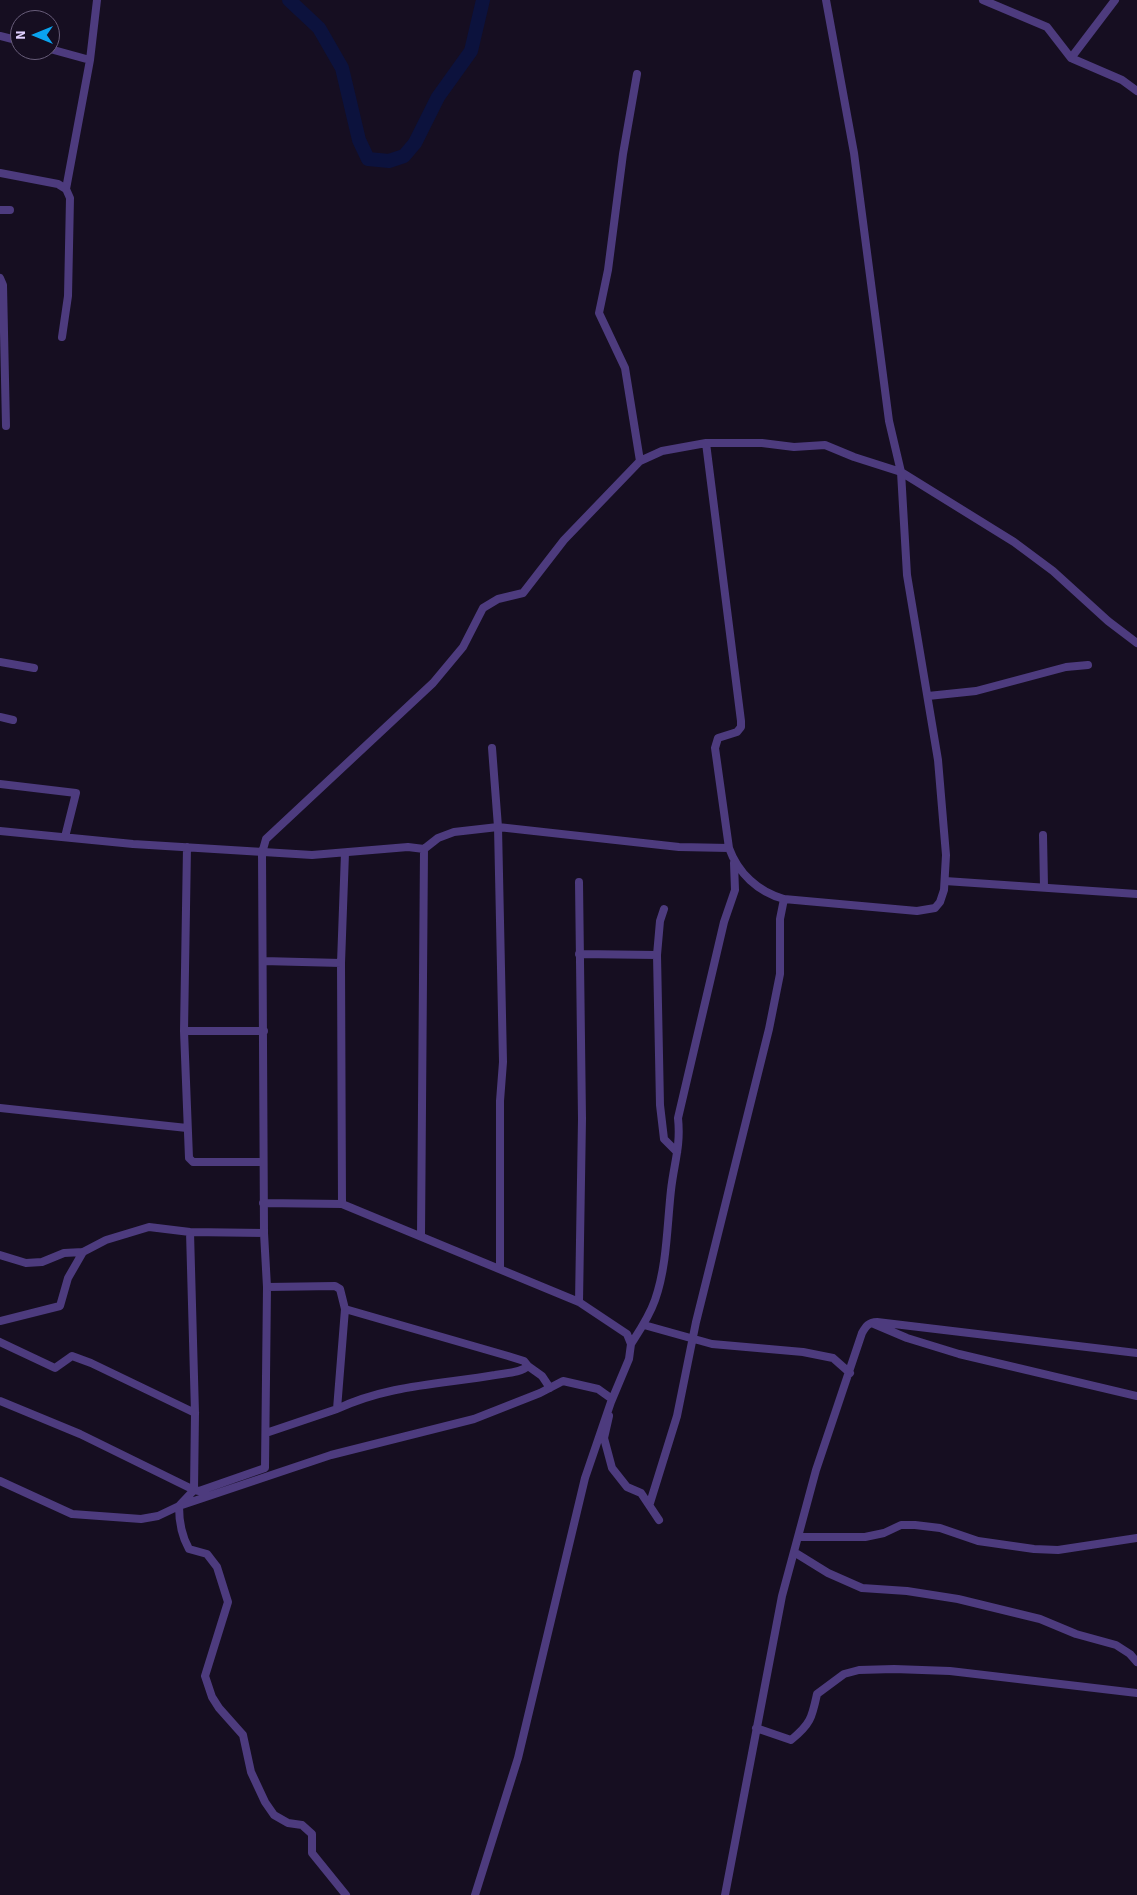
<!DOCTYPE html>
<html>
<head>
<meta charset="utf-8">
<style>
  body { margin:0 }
  #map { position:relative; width:1137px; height:1895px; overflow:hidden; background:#160e21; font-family:"Source Sans 3",sans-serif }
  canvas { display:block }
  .north { position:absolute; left:10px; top:10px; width:50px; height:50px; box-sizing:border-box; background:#160e21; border:1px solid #675c79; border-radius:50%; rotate:270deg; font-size:14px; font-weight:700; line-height:20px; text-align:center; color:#e0d0fd }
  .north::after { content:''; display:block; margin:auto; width:18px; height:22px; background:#0aa3ef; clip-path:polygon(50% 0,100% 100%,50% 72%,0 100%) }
</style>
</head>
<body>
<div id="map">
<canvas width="1137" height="1895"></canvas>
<div class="north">N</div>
</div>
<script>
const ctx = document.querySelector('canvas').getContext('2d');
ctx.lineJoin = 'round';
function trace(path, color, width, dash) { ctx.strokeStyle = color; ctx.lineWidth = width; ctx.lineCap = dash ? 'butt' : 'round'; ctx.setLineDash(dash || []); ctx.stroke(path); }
trace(new Path2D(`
  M289,0L319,28L342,68L359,140L368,159L389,161L404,156L415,143L438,97L471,51L483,0`), '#0c123d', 14);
trace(new Path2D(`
  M983,0L1047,27L1071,58L1122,80L1137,91
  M0,36L20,41
  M50,49L90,60
  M1071,58L1115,0
  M637,74L623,154L608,270L599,313L625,368L640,461
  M0,173L58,184L66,189L70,198L68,296L62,337
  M66,189L90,60L97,0
  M0,210H10
  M0,278L3,285L6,426
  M706,443L741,721V727L737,732L718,738L715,748L729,848C738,873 758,892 784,899L917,911L935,908L940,902L944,890L946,855L938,760L907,575L901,472L889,421L854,153L826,0
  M0,662L34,668
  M928,696L976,691L1066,667L1088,665
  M0,717L13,720
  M492,748L498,827L503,1062L500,1101V1268
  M0,784L76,793L65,837
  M0,831L133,844L312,855L408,847L424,849L438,838L454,832L498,827L679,847L729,848
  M1043,835L1044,887
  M187,847L184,1031L189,1158L193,1162H262
  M945,881L1137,894
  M579,882L582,1119L579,1302
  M664,909L660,921L657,955L660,1105L664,1139L677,1152
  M579,954L657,955
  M263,961L341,963
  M184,1031H264
  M0,1108L187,1128
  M263,1203L342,1204L579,1302L627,1334L631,1344L629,1359L611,1402
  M342,1204L341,963L345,853
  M264,1233L267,1287
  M421,1236L424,849
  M0,1255L26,1263L42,1262L64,1253L83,1252L106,1240L149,1227L190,1232L264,1233L262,853L266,839L433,683L463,647L483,608L498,599L523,593L564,540L640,461L662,451L706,443H762L794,447L825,445L854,457L901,472L1014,542L1053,571L1108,621L1137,643
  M0,1321L60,1306L68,1278L83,1252
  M874,1324L907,1338L959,1354L1137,1396
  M644,1325L712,1344L803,1352L833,1358L850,1373
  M0,1342L55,1368L72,1356L91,1363L195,1413
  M631,1344C640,1330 649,1317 655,1300C667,1266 667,1226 671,1190C674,1163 681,1146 678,1118L724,922L735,890L734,863
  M528,1366L542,1376L550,1388
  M0,1401L80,1434L194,1490L199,1491L265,1468L267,1287L335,1286L340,1289L345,1309L337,1409L266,1433
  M337,1409C387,1385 442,1384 495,1375C505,1373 521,1373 528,1366L524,1361L508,1356L345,1309
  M609,1416L604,1438L612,1468L627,1487L641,1493L659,1520
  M0,1481L72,1514L141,1519L158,1516L179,1506L194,1490L195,1413L190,1232
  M650,1503L677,1416L696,1322L769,1029L780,974V919L784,899
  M798,1537H865L884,1533L901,1525H915L940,1528L978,1541L1034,1549L1058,1550L1137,1538
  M794,1552L828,1573L862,1588L907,1591L958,1599L1040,1619L1076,1634L1116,1645L1130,1654L1137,1662
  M756,1728L791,1740C811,1724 812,1717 817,1694L844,1674L859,1670L894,1669L950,1671L1137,1693
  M346,1895L312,1853V1834L302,1825L288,1823L274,1815L265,1802L251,1772L243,1735L219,1708L212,1697L205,1676L228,1602L217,1567L207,1554L189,1549C181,1535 179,1521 179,1506L331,1455L474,1419L540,1393L563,1381L598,1389L612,1399L585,1478L518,1758L475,1895
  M725,1895L782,1596L816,1470L862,1333C866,1326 869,1322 877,1322L1137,1353`), '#4d3b7e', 8);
</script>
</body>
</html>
